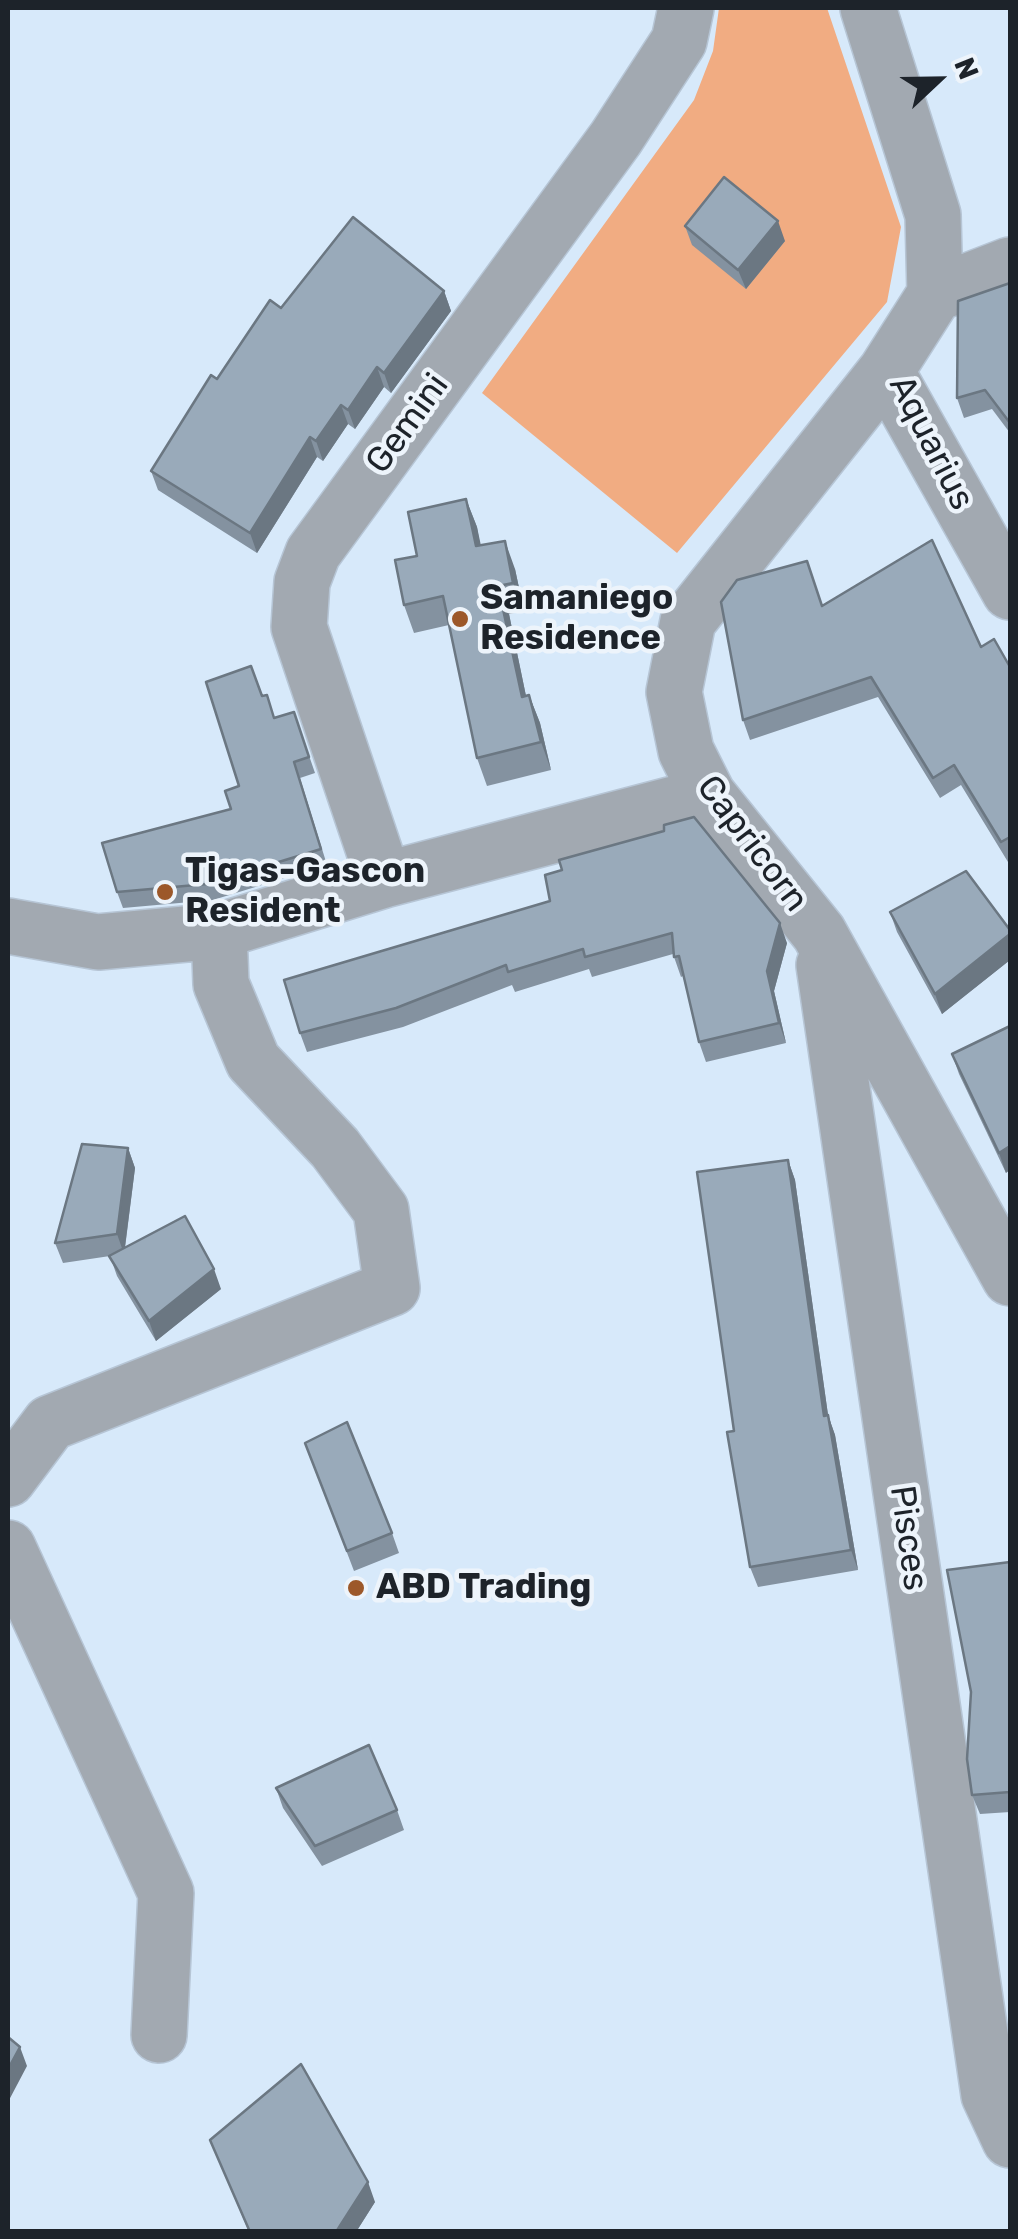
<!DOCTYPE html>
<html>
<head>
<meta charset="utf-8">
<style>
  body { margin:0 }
  #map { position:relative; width:1018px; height:2239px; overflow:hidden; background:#d7e9fa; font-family:Rubik,sans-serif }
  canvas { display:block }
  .frame { position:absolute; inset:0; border:10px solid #1d232a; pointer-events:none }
  .north { position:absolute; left:888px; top:30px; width:100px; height:100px; -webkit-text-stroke:8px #edf4fb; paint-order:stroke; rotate:68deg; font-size:28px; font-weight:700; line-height:40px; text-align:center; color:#1d232a }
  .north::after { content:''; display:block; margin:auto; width:35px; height:45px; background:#1d232a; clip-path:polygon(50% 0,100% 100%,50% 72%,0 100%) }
</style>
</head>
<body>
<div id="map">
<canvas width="1018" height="2239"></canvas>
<div class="frame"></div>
<div class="north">N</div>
</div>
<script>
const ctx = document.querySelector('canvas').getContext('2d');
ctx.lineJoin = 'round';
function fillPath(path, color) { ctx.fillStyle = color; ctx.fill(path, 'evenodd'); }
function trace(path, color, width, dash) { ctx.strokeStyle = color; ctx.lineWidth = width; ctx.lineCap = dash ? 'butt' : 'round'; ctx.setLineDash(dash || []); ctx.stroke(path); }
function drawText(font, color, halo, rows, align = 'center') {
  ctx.font = font + ' Rubik,sans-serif'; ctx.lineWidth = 9; ctx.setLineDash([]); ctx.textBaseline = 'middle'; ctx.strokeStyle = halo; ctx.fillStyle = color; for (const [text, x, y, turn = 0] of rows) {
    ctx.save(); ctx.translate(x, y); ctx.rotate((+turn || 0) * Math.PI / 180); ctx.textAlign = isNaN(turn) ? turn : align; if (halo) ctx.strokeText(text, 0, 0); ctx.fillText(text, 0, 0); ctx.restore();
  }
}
fillPath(new Path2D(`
  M719,8H827L901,227L887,302L677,553L482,393L694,100L713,51Z`), '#f1ac82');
const street = new Path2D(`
  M868,8L933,215L935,294L886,371L688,621L674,692L686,751L708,795L819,933L1010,1278
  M935,294L1010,265
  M886,371L1010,592
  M384,880L299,627L302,582L313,553L616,138L679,41L686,8
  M8,926L98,942L219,931L384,880L708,795
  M824,965L989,2095L1010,2140
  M8,1479L50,1423L392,1288L381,1210L335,1148L253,1061L221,984L219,931
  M8,1548L166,1893L159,2035`);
trace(street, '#b6c5d5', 58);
trace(street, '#a2a9b1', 55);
fillPath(new Path2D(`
  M685,226L785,241L746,289L692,245Z
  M1010,283V433L992,409L964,418L957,398Z
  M444,291L451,311L391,393L384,387L355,429L348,424L323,461L317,457L257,553L158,490L151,471L217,379L281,308Z
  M466,499L477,527L480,545L515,569L524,611L509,614L526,696L529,695L540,723L551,770L487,786L477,758L449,625L414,633L404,605L417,556Z
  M807,561L822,606L981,647L1010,667V861L1008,862L961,785L940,798L878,697L750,740L743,720Z
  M294,712L315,773L300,778L327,865L213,900L123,908L117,892L231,809L239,786L275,717Z
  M550,901L787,943L774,991L786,1043L706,1062L699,1042L683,976L681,977L673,954L592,977L589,969L515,992L512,985L403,1027L307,1052L300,1033Z
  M890,912L1010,930V960L942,1014L897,932Z
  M1010,1026L1006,1173L959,1074L952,1054Z
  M128,1148L135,1168L125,1248L221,1289L156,1341L117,1276L110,1256L63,1263L55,1243Z
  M788,1160L795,1180L828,1415L835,1435L858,1570L758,1587L750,1567L734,1431Z
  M305,1443L392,1533L399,1553L354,1571Z
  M1010,1562V1812L980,1814L972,1795Z
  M276,1788L397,1810L404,1830L322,1866L283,1808Z
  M210,2140L375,2202L356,2232H249Z`), '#8492a0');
fillPath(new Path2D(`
  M778,221L785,241L746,289L738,270Z
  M444,291L451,311L391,393L384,373Z
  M377,367L384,387L355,429L348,410Z
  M341,405L348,424L323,461L316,441Z
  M310,437L317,457L257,553L250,533Z
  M466,499L477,527L487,574L476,546Z
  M505,541L515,569L524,611L513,583Z
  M498,586L509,614L532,725L522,697Z
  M529,695L540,723L551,770L541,742Z
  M780,923L787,943L774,991L786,1043L779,1023L767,971Z
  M1010,934V960L942,1014L935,994Z
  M1010,1146V1170L1006,1173L999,1153Z
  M128,1148L135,1168L124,1254L117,1234Z
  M788,1160L795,1180L831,1436L824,1416Z
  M214,1269L221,1289L156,1341L149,1321Z
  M828,1415L835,1435L858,1570L851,1550Z
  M20,2047L27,2066L8,2102V2069Z
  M368,2182L375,2202L356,2232H336Z`), '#6b7782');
const building = new Path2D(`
  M724,177L778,221L738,270L685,226Z
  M353,217L444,291L384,373L377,367L348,410L341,405L316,441L310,437L250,533L151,471L211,375L217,379L270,300L281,308Z
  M1010,283V423L985,390L957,398L958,301Z
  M466,499L476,546L505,541L513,583L498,586L522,697L529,695L541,742L477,758L443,596L404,605L395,560L417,556L408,512Z
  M932,540L981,647L994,639L1010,667V837L1001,842L954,765L933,778L871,677L743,720L721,602L737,580L807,561L822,606Z
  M251,666L262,696L267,695L274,718L294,712L309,757L294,762L321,849L207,884L117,892L102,843L231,809L225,791L239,786L206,682Z
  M694,817L780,923L767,971L779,1023L699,1042L679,956L674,957L672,933L585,957L583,949L508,972L506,965L396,1008L300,1033L284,980L550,901L545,875L562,870L559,860L664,831V825Z
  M966,871L1010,930V934L935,994L890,912Z
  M1010,1026V1146L999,1153L952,1054Z
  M82,1144L128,1148L117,1234L55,1243Z
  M788,1160L824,1416L828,1415L851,1550L750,1567L727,1432L734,1431L697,1172Z
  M185,1216L214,1269L149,1321L109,1256Z
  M347,1422L392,1533L347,1551L305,1443Z
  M1010,1562V1792L972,1795L967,1759L971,1692L947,1570Z
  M369,1745L397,1810L315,1846L276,1788Z
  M8,2037L20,2047L8,2069Z
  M301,2064L368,2182L336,2232H250L210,2140Z`);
fillPath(building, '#99aaba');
trace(building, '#6b7782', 2.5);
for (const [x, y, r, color] of [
  [460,619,10,"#9c582a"],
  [165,892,10,"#9c582a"],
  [356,1588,10,"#9c582a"]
]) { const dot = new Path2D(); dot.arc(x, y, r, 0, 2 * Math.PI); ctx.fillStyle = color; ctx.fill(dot); trace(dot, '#edf4fb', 4); }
drawText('35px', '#1d232a', '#edf4fb', [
  ["Gemini",408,424,-54],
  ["Aquarius",931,443,63],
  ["Capricorn",752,844,53],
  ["Pisces",908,1538,82]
]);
drawText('bold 35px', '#1d232a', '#edf4fb', [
  ["Samaniego",480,599],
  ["Residence",480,639],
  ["Tigas-Gascon",185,872],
  ["Resident",185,912],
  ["ABD Trading",376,1588]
], 'left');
</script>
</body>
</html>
